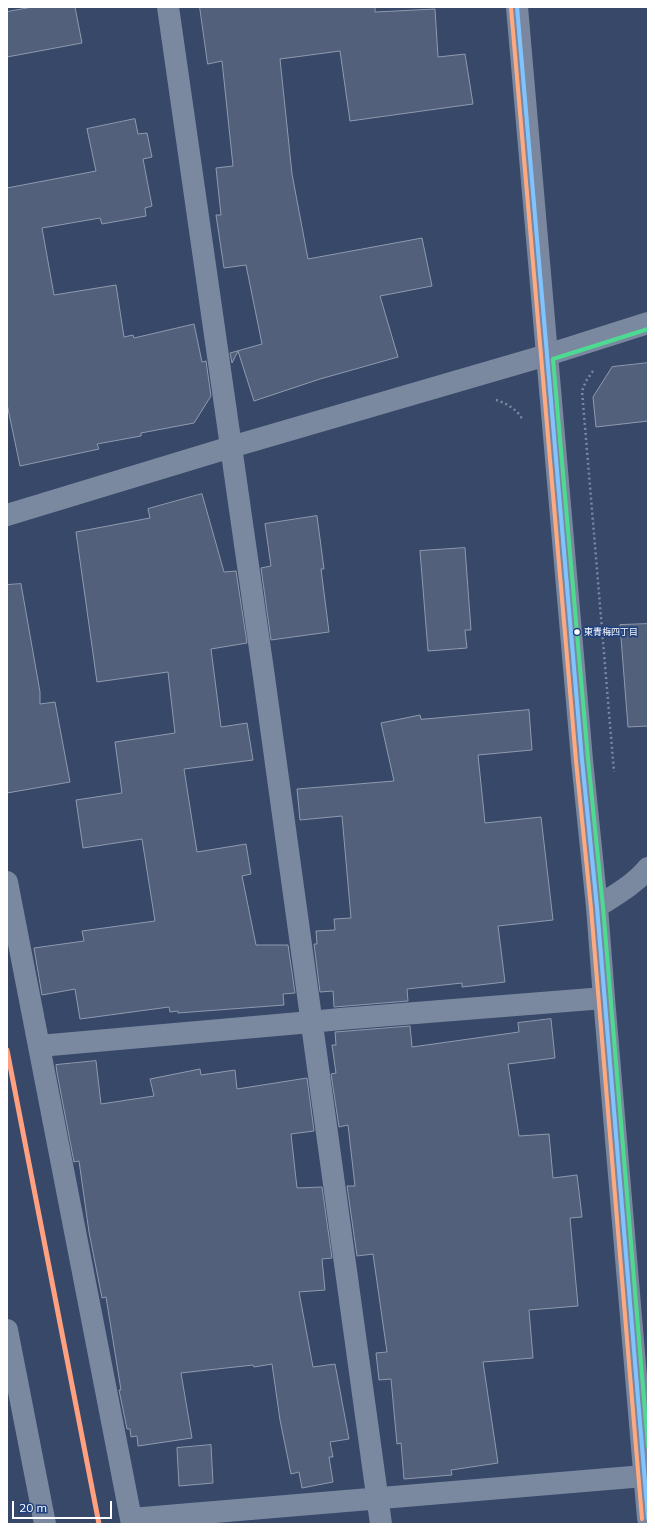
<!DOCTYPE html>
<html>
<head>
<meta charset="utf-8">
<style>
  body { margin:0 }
  #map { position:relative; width:655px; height:1531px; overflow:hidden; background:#374869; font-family:Mulish,sans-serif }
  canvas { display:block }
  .frame { position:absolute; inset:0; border:8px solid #fff; pointer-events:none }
  .scale { position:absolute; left:12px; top:1501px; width:100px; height:18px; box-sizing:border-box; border:2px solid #fff; border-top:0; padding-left:5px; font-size:12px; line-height:14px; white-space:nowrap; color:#fff; -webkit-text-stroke:3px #21427f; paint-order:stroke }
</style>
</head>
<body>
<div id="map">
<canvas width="655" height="1531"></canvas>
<div class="frame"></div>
<div class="scale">20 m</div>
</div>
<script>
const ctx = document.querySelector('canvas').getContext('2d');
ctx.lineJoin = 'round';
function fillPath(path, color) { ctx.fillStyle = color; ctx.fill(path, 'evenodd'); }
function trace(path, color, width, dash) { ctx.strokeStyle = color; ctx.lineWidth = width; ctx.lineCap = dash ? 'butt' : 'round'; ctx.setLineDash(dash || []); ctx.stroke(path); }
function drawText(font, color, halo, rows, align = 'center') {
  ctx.font = font + ' Mulish,"Noto Sans JP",sans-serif'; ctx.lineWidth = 3.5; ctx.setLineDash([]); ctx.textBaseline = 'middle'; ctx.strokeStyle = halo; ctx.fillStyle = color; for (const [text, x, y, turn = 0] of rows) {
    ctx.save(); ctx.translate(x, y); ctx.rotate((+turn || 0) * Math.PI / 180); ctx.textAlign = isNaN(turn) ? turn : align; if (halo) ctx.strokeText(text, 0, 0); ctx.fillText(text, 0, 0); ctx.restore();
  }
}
const building = new Path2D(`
  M33,7H75L82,43L7,57V12Z
  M200,7H375V12L435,9L438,57L465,54L473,104L350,121L340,51L280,59L292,174L308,259L422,238L432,286L380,296L398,357L320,379L254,401L238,351L232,363L230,353L262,344L246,265L224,268L216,215H221L216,168L233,166L222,61L208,64Z
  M135,119L138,134L147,133L152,157L143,159L152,206L145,208L146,216L102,224L100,218L42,228L54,295L116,285L124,337L133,335L134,338L194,324L202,362L206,361L211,396L194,423L141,433V436L97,444L99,449L20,466L7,404V188L96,171L87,129Z
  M648,363V421L596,427L593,397L612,367Z
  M202,494L224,572L236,571L247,643L211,649L221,727L247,723L253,760L184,769L197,852L246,844L251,874L242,876L256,945H288L295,993L283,994L284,1005L178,1013V1011L170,1012L169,1007L80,1019L75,989L42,995L34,948L84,941L82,931L155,921L142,839L83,848L76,800L122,793L115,742L175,733L168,672L97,682L76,532L150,518L148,509Z
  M317,516L324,569H321L329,632L271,640L261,568L271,566L265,524Z
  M465,548L471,630H465L467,648L428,651L420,551Z
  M21,584L40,692V704L55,702L70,782L7,793V585Z
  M648,624V726L628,727L620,625Z
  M529,710L532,750L478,755L485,823L541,817L553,920L498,926L505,982L462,987V983L407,989L408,1001L334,1007L333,991L320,992L314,944H317L316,931L335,930L334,919L351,918L342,816L300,820L297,789L394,781L381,723L420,715L421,719Z
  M551,1019L555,1058L508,1064L519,1136L549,1134L553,1178L577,1175L582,1217L570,1218L578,1306L529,1310L533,1358L483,1362L498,1463L451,1470L452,1475L404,1479L401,1443L397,1444L391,1379L379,1380L376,1353L387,1352L373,1254L357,1256L347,1186H355L348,1125L339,1127L331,1074L336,1073L332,1045H336L335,1032L410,1026L412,1047L519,1032L518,1023Z
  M96,1061L101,1104L154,1096L150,1079L200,1069L201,1075L235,1070L237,1089L307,1078L314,1131L291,1134L297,1188L322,1187L332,1258L322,1259L325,1290L299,1292L313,1367L335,1364L349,1439L330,1442L333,1457H329L333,1482L302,1488L299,1472L291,1474L280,1420L272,1364L254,1367L253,1365L181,1373L192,1438L138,1446L137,1436L131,1437L130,1429H127L119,1390H121L106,1297L102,1298L89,1232L79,1161L74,1162L57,1073L56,1065Z
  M211,1445L213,1483L179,1486L177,1448Z`);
fillPath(building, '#52607b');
trace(building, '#909aae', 1);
trace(new Path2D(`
  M593,371L586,381L582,391L614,772
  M496,400C506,403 518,410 522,419`), '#7b89a0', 2.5, [2, 3]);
trace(new Path2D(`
  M168,7L264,677L381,1524
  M7,515L231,447L547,355L648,323
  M7,882L132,1524
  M597,907C615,895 634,885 648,868
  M39,1046L311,1022L340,1019L604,998
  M7,1330L45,1524
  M131,1519L644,1476`), '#7b89a0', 22);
trace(new Path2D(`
  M517,7L582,760L597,907L604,998L648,1518`), '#7a879e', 22);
trace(new Path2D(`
  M517,7L582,760L597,907L648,1518`), '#80c4ff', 4);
trace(new Path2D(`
  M511,8L576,761L591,908L642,1519`), '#ffa980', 4);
trace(new Path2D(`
  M648,329L553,359L588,759L603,907L648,1447`), '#4ddb92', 4);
trace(new Path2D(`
  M7,1050L99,1524`), '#ffa180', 5);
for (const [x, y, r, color] of [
  [577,632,3.5,"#fff"]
]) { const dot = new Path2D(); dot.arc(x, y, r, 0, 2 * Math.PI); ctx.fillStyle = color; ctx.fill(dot); trace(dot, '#21427f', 1.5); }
drawText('9px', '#fff', '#21427f', [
  ["東青梅四丁目",584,632]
], 'left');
</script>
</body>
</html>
